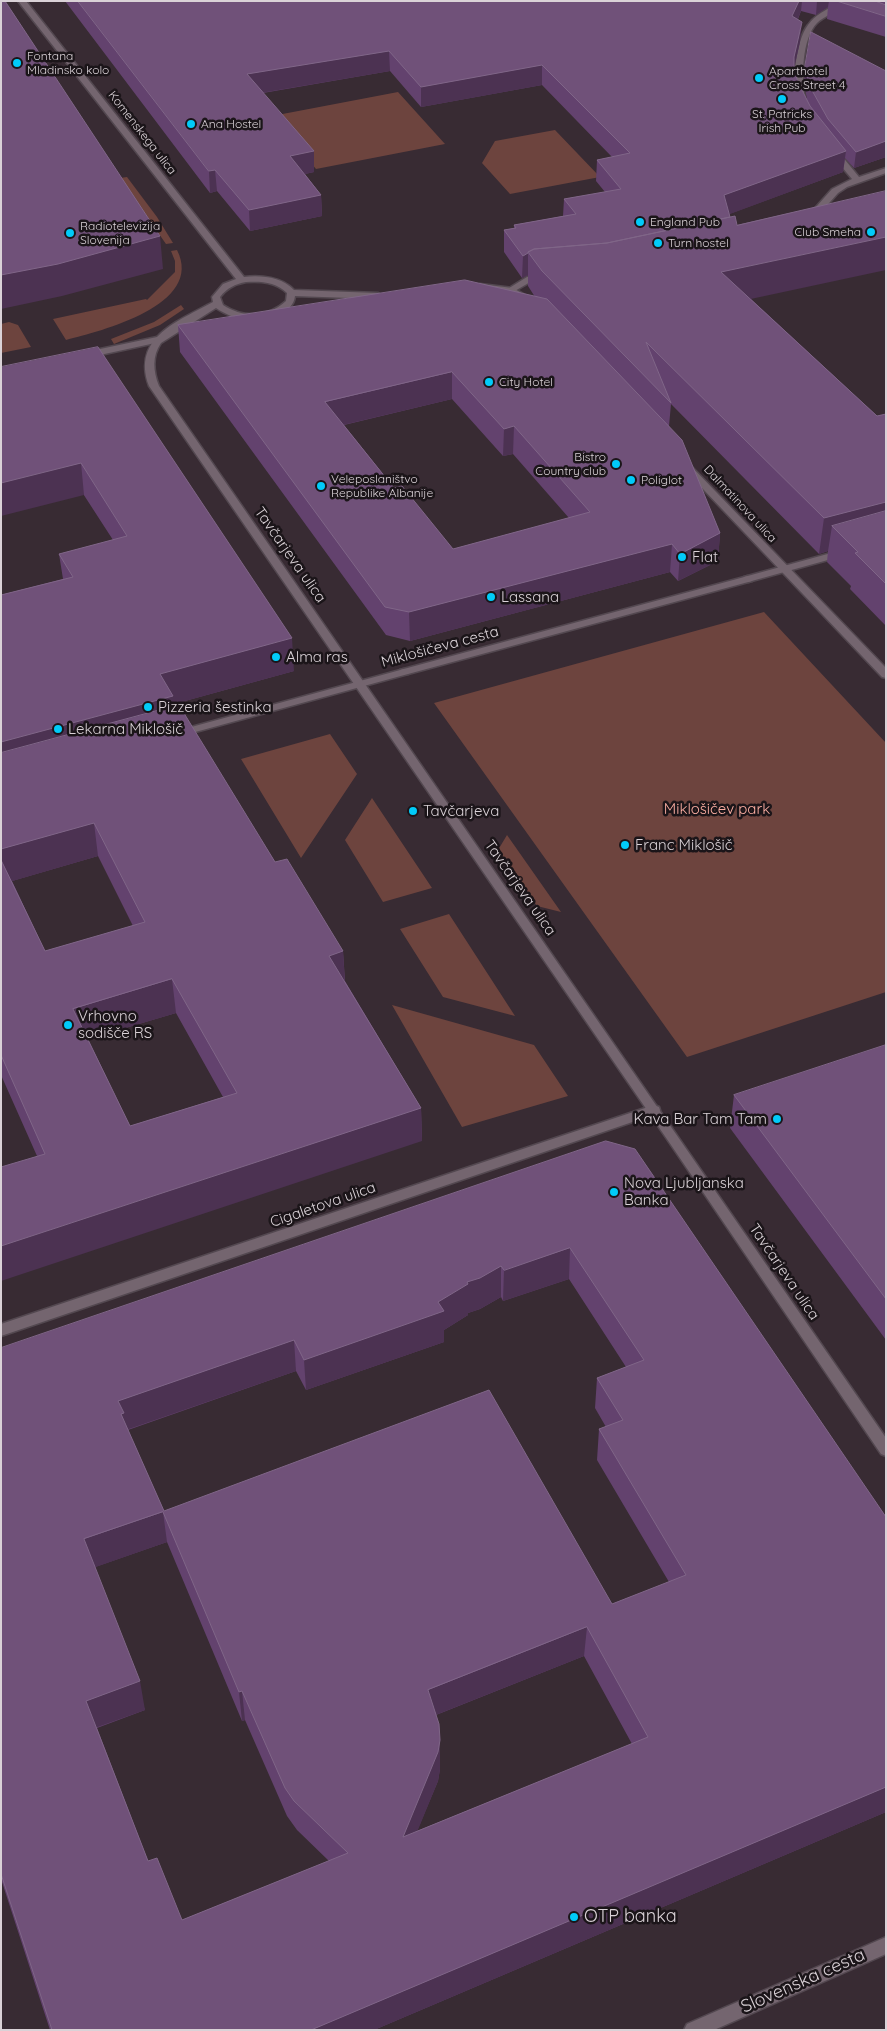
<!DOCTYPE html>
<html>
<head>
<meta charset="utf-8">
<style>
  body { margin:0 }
  #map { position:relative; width:887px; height:2031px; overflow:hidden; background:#382b33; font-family:Quicksand,sans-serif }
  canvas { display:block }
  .frame { position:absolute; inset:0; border:2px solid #dad2d7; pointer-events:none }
</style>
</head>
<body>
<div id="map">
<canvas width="887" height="2031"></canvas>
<div class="frame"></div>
</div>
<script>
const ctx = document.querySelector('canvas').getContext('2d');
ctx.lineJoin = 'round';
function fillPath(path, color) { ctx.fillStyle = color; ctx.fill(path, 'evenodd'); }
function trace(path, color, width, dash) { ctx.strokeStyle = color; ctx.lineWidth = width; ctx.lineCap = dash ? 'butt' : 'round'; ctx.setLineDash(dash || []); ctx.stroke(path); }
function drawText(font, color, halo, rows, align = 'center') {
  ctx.font = font + ' Quicksand,sans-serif'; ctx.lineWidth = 5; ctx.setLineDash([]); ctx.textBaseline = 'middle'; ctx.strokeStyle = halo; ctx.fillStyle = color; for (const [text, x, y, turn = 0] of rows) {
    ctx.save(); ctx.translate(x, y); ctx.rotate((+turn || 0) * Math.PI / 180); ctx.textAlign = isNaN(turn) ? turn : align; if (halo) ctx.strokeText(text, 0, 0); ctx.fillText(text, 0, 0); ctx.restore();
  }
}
fillPath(new Path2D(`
  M398,92L445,144L316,169L272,116Z
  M555,130L600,177L510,194L482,163L495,141Z
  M127,177L157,217L173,243L166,244L120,178Z
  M177,250C205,305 101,331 66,340L53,319L146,299L147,300L175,272V261L171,251Z
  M181,305L184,309L160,325L114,344L111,339L154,322Z
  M9,322L18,325L31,347L1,353V324Z
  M764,612L886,743V992L687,1057L434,703Z
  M330,734L357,774L301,858L241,759Z
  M372,798L432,888L383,902L345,840Z
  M507,835L561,912L537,906L498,850Z
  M449,914L515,1016L443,997L400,929Z
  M392,1005L534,1045L568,1096L462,1127Z`), '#6d443e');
const pedestrian = new Path2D(`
  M836,4L843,6C835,13 824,16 817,23C802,38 801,79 805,99L798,101C791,84 796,40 808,25C815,15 826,10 836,4Z
  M831,150H837L859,177L886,168V173L847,187L838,193L814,220H808V216L832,189L852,179L831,154Z
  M545,274L549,277L548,279L532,281L513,292H507L506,290L527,277Z
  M748,576L753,579L752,581L408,674H400L399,672L400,670Z`);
const minor = new Path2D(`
  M157,337L160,338V342L86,358L81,355L86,352Z
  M842,550L847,553L846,555L748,582L743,579L744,577Z
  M404,669L408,670L409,672L408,674L177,737L171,734L173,732Z
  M654,1105L659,1107L660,1110L659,1113L1,1336V1324Z`);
const tertiary = new Path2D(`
  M886,1937V1954L714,2030H684L687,2024Z`);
const secondary = new Path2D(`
  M18,1H26L244,277C261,275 282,277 294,290L378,293L382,296L378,299L295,296C293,316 262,321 245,319C234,318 225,314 216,308L161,343C152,356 153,371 159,386L886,1438V1456L881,1454L669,1142L149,386C131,337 179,321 213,302L212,297L223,284L236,279ZM246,282C261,281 276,282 287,293L286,301C267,318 243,318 223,305L220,297C227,288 235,284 246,282Z
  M480,284L513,288L532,299L528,302L508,292L477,289L476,287Z
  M686,463L689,464L886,668V678L882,677L683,468V464Z`);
trace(pedestrian, '#534850', 3);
trace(minor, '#534850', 3);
trace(tertiary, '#534850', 3);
trace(secondary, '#534850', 3);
fillPath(pedestrian, '#74656f');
fillPath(minor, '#74656f');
fillPath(tertiary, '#74656f');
fillPath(secondary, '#74656f');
fillPath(new Path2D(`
  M65,1H886V37L827,19L828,7L816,15L801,11L798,19L800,42L794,68L798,82L807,100L804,82L805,66L886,71V157L854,168L845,158L843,172L729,214L751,299L877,416L886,414V626L850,589L851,586L827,562L828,551L819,554L671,404L669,426L720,533L718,561L678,581L670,572L410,641L386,635L180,352L178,325L535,297L528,286V275L522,278L504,252V230L514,228V225L563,216L564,199L605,192L596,181L597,160L612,157L542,85L421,107L390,71L263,93L314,172L305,174L321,195L322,216L250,231L217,191L210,193ZM452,399L503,456L513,454L569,518L453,549L394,488L344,425Z
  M1,367L294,671L174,704V707L275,862L343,951L345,981L421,1108L422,1141L37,1156L1,1075V595L63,579L59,554L113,540ZM98,856L133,926L45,951L12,881ZM176,1013L223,1097L130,1126L88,1039Z
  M886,1045V1340L730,1128L734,1095Z
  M606,1141L886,1517V1812L374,2030H50L1,1879V1348ZM569,1279L626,1367L597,1378L595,1408L606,1427L599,1429L597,1460L669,1582L612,1604L164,1511L128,1430L296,1371L306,1390L444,1342V1330L468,1315V1313L480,1309L501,1297L503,1301ZM167,1542L242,1721L245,1720L287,1816L297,1830L329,1861L182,1920L148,1861L97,1728L145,1710L95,1567ZM584,1656L632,1744L417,1831L438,1781L440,1769L436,1715Z`), '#63426e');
fillPath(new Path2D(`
  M799,1H802L801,11L790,37L792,16Z
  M817,1H829L828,7L816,15Z
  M802,22L800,42L792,77L794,57Z
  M389,51L390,71L249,95L247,74Z
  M542,65V85L421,107V87Z
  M886,141V157L854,168L856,152Z
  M314,151V172L291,177L290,156Z
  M846,151L843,172L722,217L724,195Z
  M215,170L217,191L210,193L209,171Z
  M321,195L322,216L250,231L249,210Z
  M160,236L163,269L62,296L1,309V275Z
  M886,237V270L718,306L721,272Z
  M528,253V275L522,278L523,256Z
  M452,372V399L326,429L325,402Z
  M514,426L513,454L503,456L504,429Z
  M81,463L84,495L1,516V483Z
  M886,502V536L832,526L828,551L819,554L824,518Z
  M720,533L718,561L678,581L680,554Z
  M672,544L670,572L410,641L409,612Z
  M292,638L294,671L174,704L176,729L1,776V742L160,674Z
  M94,823L98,856L2,884L1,877V849Z
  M343,951L345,985L329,956Z
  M172,979L176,1013L78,1042L73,1009Z
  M421,1108L422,1141L1,1281V1246Z
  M570,1248L569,1279L503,1301L504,1270Z
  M501,1266V1297L480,1309L468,1313V1315L444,1330V1342L306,1390L304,1360L438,1302L467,1282Z
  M294,1340L296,1371L126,1430L128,1444L118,1401Z
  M163,1512L167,1542L90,1569L84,1539Z
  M587,1627L584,1656L428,1718V1690Z
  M140,1681L145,1710L92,1729L86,1701Z
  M242,1691L245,1720L242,1721L239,1692Z
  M440,1740V1769L438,1781L404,1864L403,1837Z
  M886,1787V1812L374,2030H311Z`), '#4c3252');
const building = new Path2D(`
  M1,1H5L160,236L58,264L1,275Z
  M78,1H799L792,16L802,22L794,57V70L798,82L810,106L846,151L724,195L730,217L607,243L534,249L528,252V253L523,256L504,230L516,228L514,225L576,214L564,199L621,189L597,160L630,153L542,65L421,87L389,51L247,74L314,151L290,156L321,195L249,210L215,170L209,171Z
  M837,1H875L886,5V16Z
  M811,32L886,71V141L856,152L828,119L809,85L805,66Z
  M886,191V237L721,272L877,416L886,414V502L824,518L646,342L671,403L542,271L528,252L534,249L607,243L735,216L737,225Z
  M465,280L547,299L682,440L720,533L680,554L672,544L409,612L385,607L178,325ZM452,372L504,429L514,426L590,512L453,549L402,486L394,488L325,402Z
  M98,347L292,638L160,674L173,696L1,742V595L73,577L59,554L127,536L81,463L1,483V367Z
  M886,511V584L855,553L858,552L832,526Z
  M179,705L275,862L287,859L343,951L329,956L421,1108L1,1246V1167L45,1154L1,1055V860L45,951L145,922L94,823L1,849V753ZM172,979L237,1093L130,1126L73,1009Z
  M886,1045V1299L734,1095Z
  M606,1141L635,1149L886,1517V1787L311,2030H52L1,1874V1348ZM570,1248L644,1360L597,1378L623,1420L599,1429L686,1575L612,1604L489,1390L164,1511L121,1414L124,1413L118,1401L294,1340L304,1360L444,1311L438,1302L468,1284L467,1282L480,1278L501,1266L504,1270ZM163,1512L239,1692L242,1691L285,1788L294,1801L348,1853L182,1920L157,1858L148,1861L86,1701L140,1681L84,1539ZM587,1627L648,1737L403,1837L438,1752L440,1740L439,1724L428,1690Z`);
fillPath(building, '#705179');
trace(building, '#806688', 1);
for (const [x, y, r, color] of [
  [17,63,5,"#01cbf9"],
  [759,78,5,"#01cbf9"],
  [782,99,5,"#01cbf9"],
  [191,124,5,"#01cbf9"],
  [640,222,5,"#01cbf9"],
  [871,232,5,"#01cbf9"],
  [70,233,5,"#01cbf9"],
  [658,243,5,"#01cbf9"],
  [489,382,5,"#01cbf9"],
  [616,464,5,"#01cbf9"],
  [631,480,5,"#01cbf9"],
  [321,486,5,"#01cbf9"],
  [682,557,5,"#01cbf9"],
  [491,597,5,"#01cbf9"],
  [276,657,5,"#01cbf9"],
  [148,707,5,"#01cbf9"],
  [58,729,5,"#01cbf9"],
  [413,811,5,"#01cbf9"],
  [625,845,5,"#01cbf9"],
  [68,1025,5,"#01cbf9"],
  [777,1119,5,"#01cbf9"],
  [614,1192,5,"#01cbf9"],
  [574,1917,5,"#01cbf9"]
]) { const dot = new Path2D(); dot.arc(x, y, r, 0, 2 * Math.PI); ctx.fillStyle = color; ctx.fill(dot); trace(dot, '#1b1519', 2); }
drawText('12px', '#dad2d7', '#1b1519', [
  ["Fontana",27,56],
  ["Mladinsko kolo",27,70],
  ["Aparthotel",769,71],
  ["Cross Street 4",769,85],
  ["St. Patricks",782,114,"center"],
  ["Irish Pub",782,128,"center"],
  ["Ana Hostel",201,124],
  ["England Pub",650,222],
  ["Radiotelevizija",80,226],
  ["Slovenija",80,240],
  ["Club Smeha",861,232,"right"],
  ["Turn hostel",668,243],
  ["City Hotel",499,382],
  ["Bistro",606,457,"right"],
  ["Country club",606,471,"right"],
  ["Veleposlaništvo",331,479],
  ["Republike Albanije",331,493],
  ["Poliglot",641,480]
], 'left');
drawText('12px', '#dad2d7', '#1b1519', [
  ["Komenskega ulica",142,133,52],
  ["Dalmatinova ulica",740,504,47]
]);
drawText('15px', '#dad2d7', '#1b1519', [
  ["Tavčarjeva ulica",290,555,55],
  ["Miklošičeva cesta",440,647,-15],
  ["Tavčarjeva ulica",520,888,55],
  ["Cigaletova ulica",323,1205,-19],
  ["Tavčarjeva ulica",784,1272,56]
]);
drawText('15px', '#dad2d7', '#1b1519', [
  ["Flat",692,557],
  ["Lassana",501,597],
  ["Alma ras",286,657],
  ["Pizzeria šestinka",158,707],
  ["Lekarna Miklošič",68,729],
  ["Tavčarjeva",423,811],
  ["Franc Miklošič",635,845],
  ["Vrhovno",78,1016],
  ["sodišče RS",78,1033],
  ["Kava Bar Tam Tam",767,1119,"right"],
  ["Nova Ljubljanska",624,1183],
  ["Banka",624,1200]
], 'left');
drawText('15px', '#fdafa3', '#1b1519', [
  ["Miklošičev park",717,809]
]);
drawText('18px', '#dad2d7', '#1b1519', [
  ["OTP banka",584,1917]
], 'left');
drawText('18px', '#dad2d7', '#1b1519', [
  ["Slovenska cesta",803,1981,-24]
]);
</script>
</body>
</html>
